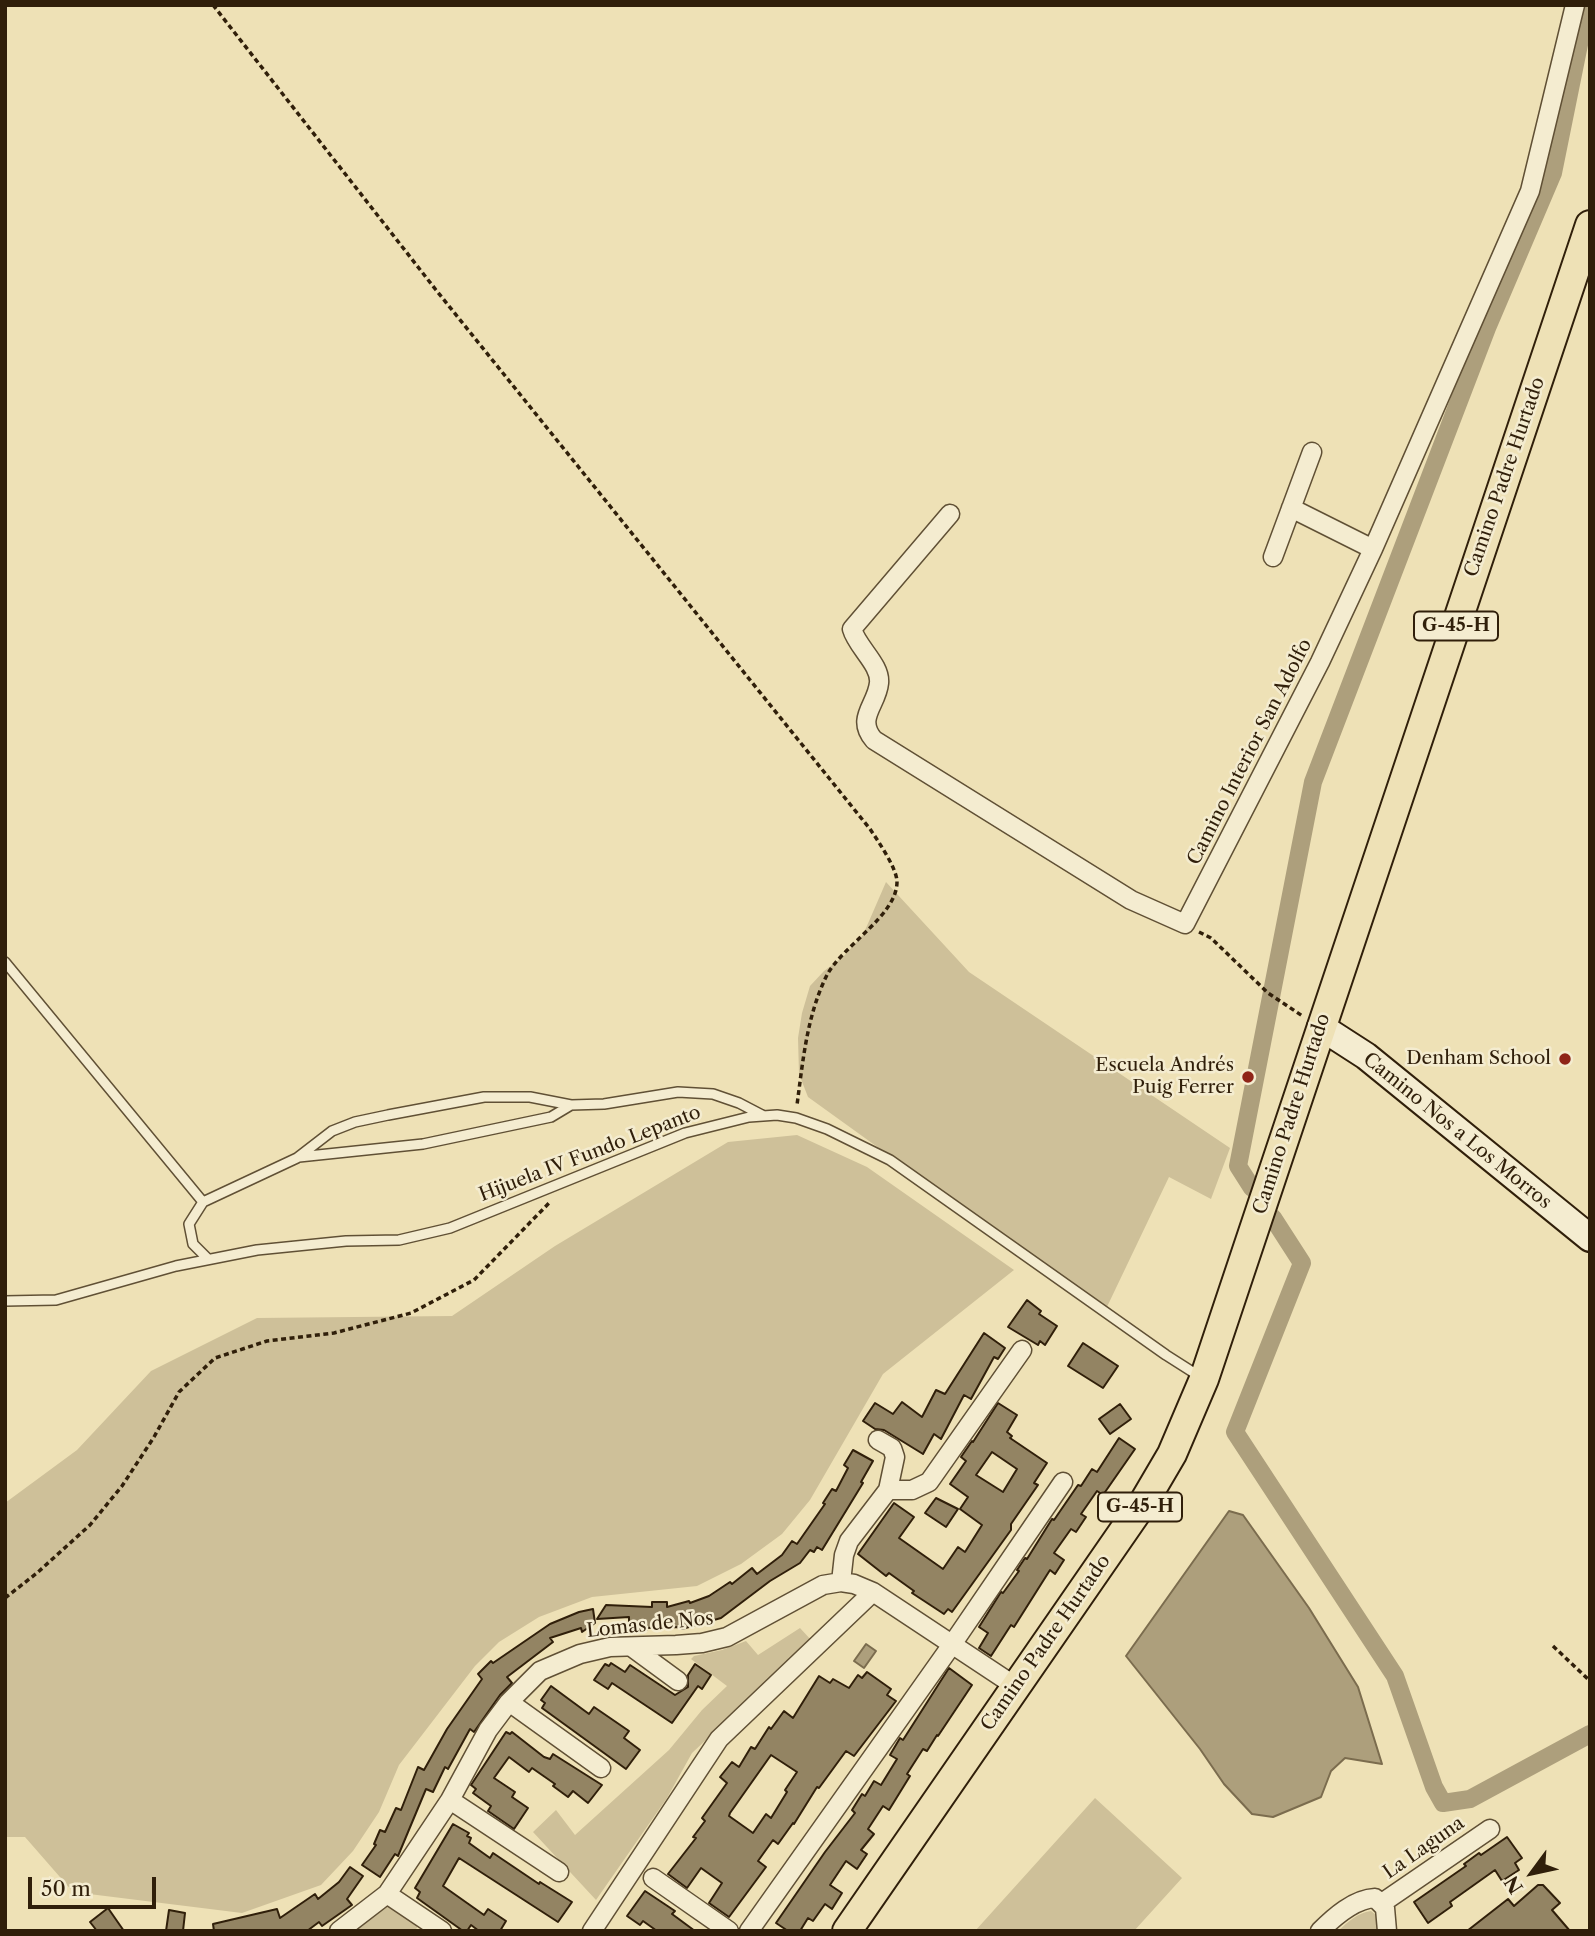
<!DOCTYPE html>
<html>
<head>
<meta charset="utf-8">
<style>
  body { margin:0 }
  #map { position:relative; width:1595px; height:1936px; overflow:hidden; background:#eee1b6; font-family:"Libre Caslon Text",serif }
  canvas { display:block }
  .frame { position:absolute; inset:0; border:7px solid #301f0a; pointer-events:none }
  .north { position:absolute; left:1497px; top:1838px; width:70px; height:70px; -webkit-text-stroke:5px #f4ecd0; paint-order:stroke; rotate:237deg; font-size:19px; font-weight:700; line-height:28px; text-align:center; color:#301f0a }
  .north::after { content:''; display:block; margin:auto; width:24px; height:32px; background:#301f0a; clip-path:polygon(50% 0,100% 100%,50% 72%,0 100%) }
  .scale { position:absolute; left:28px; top:1877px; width:128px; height:32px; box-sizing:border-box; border:4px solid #301f0a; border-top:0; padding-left:9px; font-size:21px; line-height:24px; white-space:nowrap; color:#301f0a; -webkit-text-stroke:5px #f4ecd0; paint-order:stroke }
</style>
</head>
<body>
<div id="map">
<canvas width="1595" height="1936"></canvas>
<div class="frame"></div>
<div class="north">N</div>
<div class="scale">50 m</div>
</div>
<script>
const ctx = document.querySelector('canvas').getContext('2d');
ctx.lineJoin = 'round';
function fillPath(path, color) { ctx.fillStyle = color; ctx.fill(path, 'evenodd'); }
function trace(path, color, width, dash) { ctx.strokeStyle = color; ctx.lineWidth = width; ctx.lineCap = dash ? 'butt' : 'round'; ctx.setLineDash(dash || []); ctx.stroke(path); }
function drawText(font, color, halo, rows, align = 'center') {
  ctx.font = font + ' "Libre Caslon Text",serif'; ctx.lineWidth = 5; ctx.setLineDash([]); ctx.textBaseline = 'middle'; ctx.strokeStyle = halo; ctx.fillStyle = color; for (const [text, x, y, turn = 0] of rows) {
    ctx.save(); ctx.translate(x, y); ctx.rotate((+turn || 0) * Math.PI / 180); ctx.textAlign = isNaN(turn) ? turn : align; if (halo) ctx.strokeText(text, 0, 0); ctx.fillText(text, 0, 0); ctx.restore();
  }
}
fillPath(new Path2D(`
  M886,882L969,972L1230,1148L1211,1199L1169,1177L1105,1311L808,1097L799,1074L798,1038L802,1013L810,986L824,971L843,957L863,935Z
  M797,1135L867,1167L1014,1270L883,1374L810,1500L782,1534L741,1564L697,1586L592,1597L539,1617L499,1642L475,1666L399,1765L379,1812L353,1851L321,1885L242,1913L73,1892L25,1837H5V1503L77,1450L151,1371L257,1318L452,1316L555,1246L728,1142Z
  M800,1628L812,1641L692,1753L667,1798L596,1900L533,1832L556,1810L575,1835L669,1750L702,1710L727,1686L691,1659L694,1656L722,1650L746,1641L758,1655Z
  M1095,1798L1182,1878L1134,1931H975Z
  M384,1903L418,1926L415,1931H348Z
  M1371,1911L1376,1915L1379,1931H1338C1348,1922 1357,1913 1371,1911Z`), '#cec099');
const water = new Path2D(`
  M1229,1511L1243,1515L1309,1608L1358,1687L1382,1764L1345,1758L1331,1771L1321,1797L1273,1817L1252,1814L1224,1784L1200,1749L1126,1656Z
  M866,1644L876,1651L864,1668L854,1661Z`);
fillPath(water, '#ad9f7c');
trace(water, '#7b6c4e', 2);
trace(new Path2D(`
  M1252,1188L1238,1166L1313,782L1487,328L1553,173L1587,5
  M1273,1218L1302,1263L1235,1432L1395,1676L1434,1787L1443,1803L1470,1799L1590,1734`), '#ad9f7c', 18);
const building = new Path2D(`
  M1027,1300L1041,1311L1039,1314L1057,1326L1045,1345L1040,1341L1038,1345L1008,1327Z
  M984,1333L1005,1348L998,1359L994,1357L971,1399L964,1395L941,1439L934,1434L923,1454L884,1430L875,1429L863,1421L875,1403L893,1414L902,1402L922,1417L936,1390L945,1394Z
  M1083,1343L1118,1366L1103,1388L1068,1366Z
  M998,1403L1017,1415L1007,1432L1012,1436L1010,1438L1047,1463L1034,1483L1038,1485L1011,1524V1530L952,1612L948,1609L944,1614L912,1593L914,1591L889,1573L886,1576L858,1554L894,1503L914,1517L899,1538L943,1569L958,1547L965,1552L982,1525L960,1509L968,1497L950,1484L966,1461L961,1457L972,1441L973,1442ZM992,1452L1017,1469L1003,1492L976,1475Z
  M1120,1404L1131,1419L1110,1434L1099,1419Z
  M1119,1438L1135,1449L1103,1495L1097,1491L1081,1514L1086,1517L1076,1532L1071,1529L1054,1553L1064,1560L1055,1574L1050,1570L1014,1627L1011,1625L991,1656L979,1648L988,1633L979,1627L1001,1592L1003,1593L1019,1571L1017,1570L1025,1558L1027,1559L1052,1519L1054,1520L1078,1485L1081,1486L1092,1469L1097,1472Z
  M853,1450L873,1461L861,1482L863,1483L822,1550L817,1547L814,1552L810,1550L800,1563L770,1581L721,1618L682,1629L681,1627L647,1628V1630L629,1629V1617L597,1619L606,1605L652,1607V1602H667V1607L689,1601L690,1603L709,1596L730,1582L732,1584L752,1568L757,1574L782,1555L792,1541L797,1544L825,1504L823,1503L832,1489L836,1491L848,1468L844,1465Z
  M936,1498L958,1509L946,1527L925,1513Z
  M593,1609L595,1623L582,1632L581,1628L550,1638L553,1642L507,1677L512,1683L500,1695L474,1732L470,1729L448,1769L445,1767L433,1792L426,1789L398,1856L395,1854L380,1877L362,1865L376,1845L374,1844L380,1830L385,1832L396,1808L401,1810L418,1767L424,1770L447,1729L482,1679L478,1674L491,1661L493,1663L550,1624L579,1612Z
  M611,1663L625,1672L630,1665L675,1695L688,1687V1675L695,1664L711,1675L702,1689L698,1686L672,1723L612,1683L608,1689L594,1680L605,1664L609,1666Z
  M949,1668L972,1685L938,1736L937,1735L927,1751L923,1749L907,1774L910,1776L889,1810L883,1806L868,1829L874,1834L861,1850L867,1854L857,1869L846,1861L830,1885L842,1893L832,1909L825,1904L813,1921L808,1918L800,1931H788L776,1923L825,1852L855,1813L852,1810L862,1794L865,1796L874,1781L881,1785L897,1759L890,1755L900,1738L903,1740Z
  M867,1672L891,1689L887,1695L896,1701L854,1756L846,1751L819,1788L817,1787L794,1824L793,1823L778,1844L773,1840L758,1861L766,1867L729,1917L709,1903L722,1883L701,1868L687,1888L668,1874L696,1838L693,1837L705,1821L702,1818L727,1783L720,1777L732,1762L739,1767L751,1747L755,1749L769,1727L771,1729L784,1711L793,1718L819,1676L830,1683L833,1679L849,1688L858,1675L862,1678ZM771,1755L797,1772L785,1790L787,1792L771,1818L766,1814L753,1833L729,1816L730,1813Z
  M551,1686L589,1714L594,1707L629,1731L624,1738L640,1750L626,1769L542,1708L545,1703L541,1700Z
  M506,1732L510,1734L512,1732L544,1757L550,1759L553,1754L602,1785L588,1803L573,1791L568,1797L553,1786L555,1784L532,1768L529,1772L509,1757L494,1778L515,1792L512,1797L528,1808L514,1829L488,1811L491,1806L473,1793L476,1789L471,1785Z
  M453,1824L469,1833L467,1836L471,1838L469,1843L490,1858L493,1853L539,1884L540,1882L572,1902L558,1922L459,1858L443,1886L484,1915L488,1909L506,1921L500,1931H479L471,1925L467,1931H463L417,1898L420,1892L415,1888Z
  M1507,1837L1522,1858L1515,1863L1519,1870L1502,1881L1495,1870L1450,1902L1452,1906L1428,1923L1414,1902L1466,1866L1464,1864L1479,1853L1481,1855Z
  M350,1867L363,1876L347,1899L352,1905L322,1926L319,1922L307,1931H214L213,1924L277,1909L280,1918L315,1894L318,1899L339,1882Z
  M1538,1885H1543L1560,1903L1552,1910L1570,1931H1467L1508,1899L1514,1906Z
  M645,1891L675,1911L672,1914L695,1931H657L643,1921L640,1925L627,1916Z
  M108,1908L117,1921L124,1931H97L90,1922Z
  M169,1910L185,1913L183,1931H166Z`);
fillPath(building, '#938463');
trace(building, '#301f0a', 2);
const service = new Path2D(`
  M5,962L203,1202
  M299,1157L423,1144L551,1117L571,1105
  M208,1259L193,1244L189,1224L203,1202L297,1158L332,1131L355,1122L388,1115L484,1097H530L571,1105L604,1104L678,1092L713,1094L739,1103L762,1115
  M5,1301L56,1300L176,1266L257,1250L346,1241L399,1240L450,1228L685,1133L749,1117L777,1115L796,1118L827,1129L890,1160L1166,1355L1199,1376`);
const minor = new Path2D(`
  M1291,508L1373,549
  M950,514L852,629C857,647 881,665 879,683C877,705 855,718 874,740L1131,900L1185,924L1320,662L1373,549L1530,191L1575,5
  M1273,557L1312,452
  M878,1440L892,1448L895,1457L888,1490
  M841,1582L844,1555L849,1541L888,1490H912L929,1482L1022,1350
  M633,1648L678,1681
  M509,1702L601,1768
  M450,1800L559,1872
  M653,1878L729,1931
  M387,1894L442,1931
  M1382,1903L1490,1829
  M339,1931L387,1894L450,1800L488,1730L509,1702L540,1671L580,1654L610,1647L676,1645L702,1643L727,1637L823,1585L841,1582L854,1584L873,1592L1015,1686
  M592,1931L719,1739L873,1592
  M749,1931L951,1646L1063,1482
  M1320,1931C1334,1917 1354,1899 1375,1898L1385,1908L1387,1931`);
const secondary = new Path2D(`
  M1321,1027L1366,1056L1590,1238`);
const primary = new Path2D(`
  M847,1931L1145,1500L1172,1454L1204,1379L1590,225`);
trace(service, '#605035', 12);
trace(minor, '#605035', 21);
trace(secondary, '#301f0a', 30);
trace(primary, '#301f0a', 32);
trace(new Path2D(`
  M213,5L436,290L870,829C878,841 896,867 897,881C898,915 842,946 827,975C807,1015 803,1060 797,1105
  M1199,932L1211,938L1268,993L1304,1017
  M5,1598L37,1573L90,1525L122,1486L154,1437L179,1392L215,1358L267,1341L334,1333L411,1313L474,1280L551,1201
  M1553,1646L1590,1681`), '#301f0a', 3.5, [5, 3.5]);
trace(service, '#f4ecd0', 9);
trace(minor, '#f4ecd0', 18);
trace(secondary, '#f4ecd0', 26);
trace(primary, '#eee1b6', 28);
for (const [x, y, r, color] of [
  [1565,1059,7,"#8f2418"],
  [1248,1077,7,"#8f2418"]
]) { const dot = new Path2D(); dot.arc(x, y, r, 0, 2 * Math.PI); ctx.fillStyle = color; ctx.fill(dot); trace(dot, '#f4ecd0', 2.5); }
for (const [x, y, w] of [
  [1456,626,84],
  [1140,1507,84]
]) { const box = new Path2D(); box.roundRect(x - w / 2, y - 14.5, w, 29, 5); ctx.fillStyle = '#f4ecd0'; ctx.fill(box); trace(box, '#301f0a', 2); }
drawText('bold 18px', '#301f0a', null, [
  ["G-45-H",1456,626],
  ["G-45-H",1140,1507]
]);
drawText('19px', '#301f0a', '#f4ecd0', [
  ["Camino Padre Hurtado",1505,477,-71],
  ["Camino Interior San Adolfo",1250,752,-63],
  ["Camino Padre Hurtado",1292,1114,-72],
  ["Camino Nos a Los Morros",1457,1131,39],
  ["Hijuela IV Fundo Lepanto",590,1154,-21],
  ["Lomas de Nos",650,1625,-6],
  ["Camino Padre Hurtado",1046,1643,-55],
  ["La Laguna",1424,1848,-35]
]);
drawText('19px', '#301f0a', '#f4ecd0', [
  ["Denham School",1551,1059],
  ["Escuela Andrés",1234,1066],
  ["Puig Ferrer",1234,1088]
], 'right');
</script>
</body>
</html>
